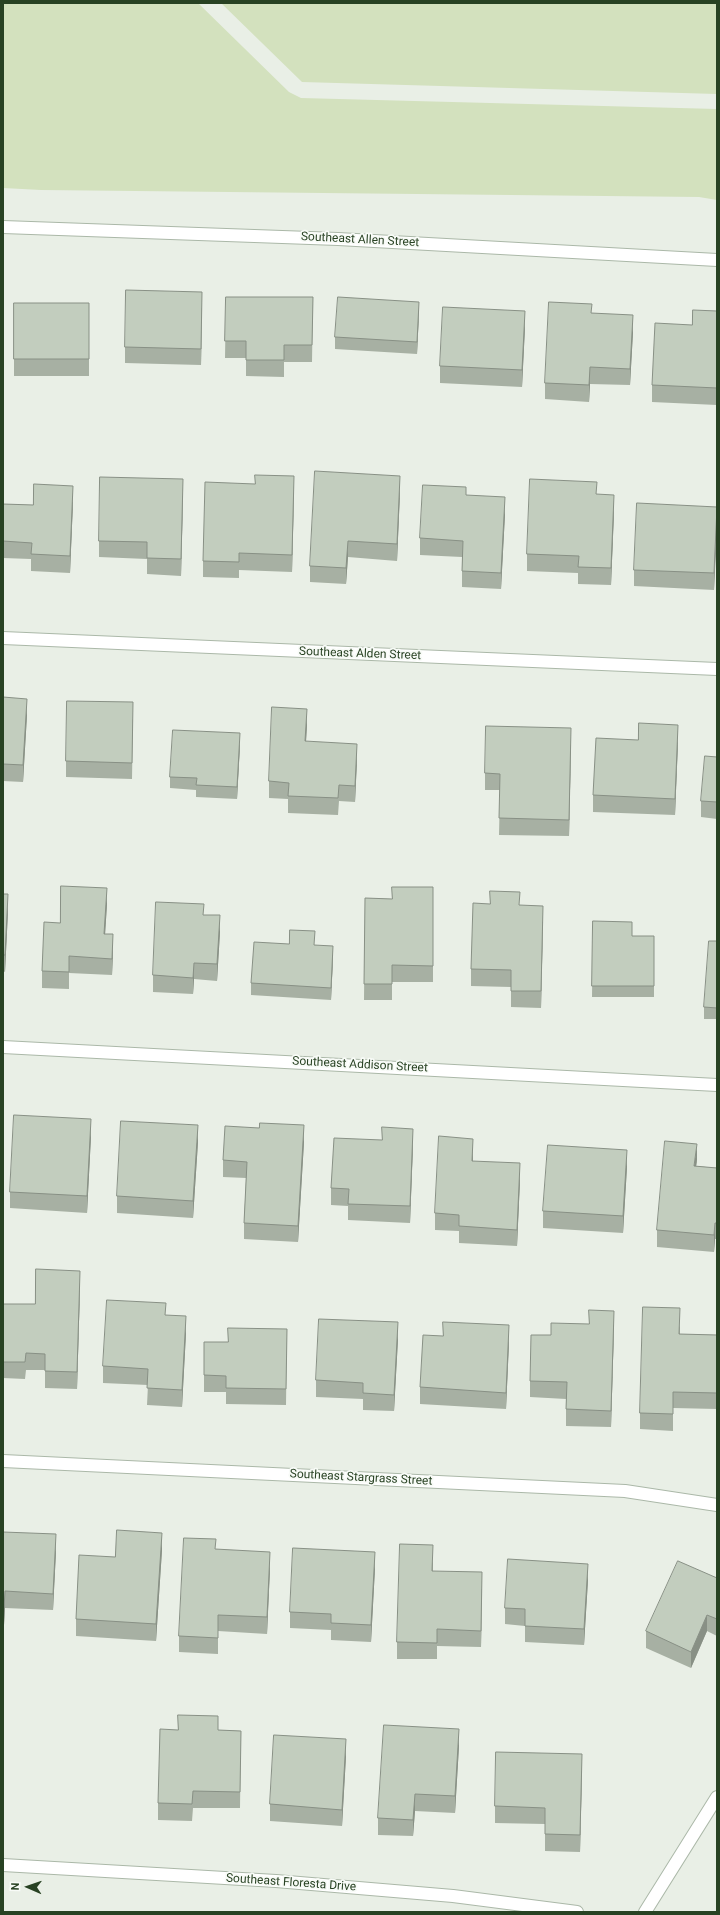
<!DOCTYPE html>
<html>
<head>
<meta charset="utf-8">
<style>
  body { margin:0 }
  #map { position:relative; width:720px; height:1915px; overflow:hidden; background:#e9efe6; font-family:Roboto,sans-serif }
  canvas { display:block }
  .frame { position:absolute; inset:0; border:4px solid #284223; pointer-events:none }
  .north { position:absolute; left:8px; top:1867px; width:40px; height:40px; -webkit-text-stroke:3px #f8fbf7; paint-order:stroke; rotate:272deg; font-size:11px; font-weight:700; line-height:16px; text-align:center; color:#284223 }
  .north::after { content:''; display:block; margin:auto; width:14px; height:18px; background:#284223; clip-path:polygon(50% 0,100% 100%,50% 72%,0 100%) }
</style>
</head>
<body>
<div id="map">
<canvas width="720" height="1915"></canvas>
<div class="frame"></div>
<div class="north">N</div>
</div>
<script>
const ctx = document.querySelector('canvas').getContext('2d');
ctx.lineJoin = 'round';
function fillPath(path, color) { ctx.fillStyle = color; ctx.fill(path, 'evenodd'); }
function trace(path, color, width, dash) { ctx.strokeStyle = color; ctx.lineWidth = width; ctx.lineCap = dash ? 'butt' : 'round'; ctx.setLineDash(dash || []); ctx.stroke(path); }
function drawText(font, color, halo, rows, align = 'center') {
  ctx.font = font + ' Roboto,sans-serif'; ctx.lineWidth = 3.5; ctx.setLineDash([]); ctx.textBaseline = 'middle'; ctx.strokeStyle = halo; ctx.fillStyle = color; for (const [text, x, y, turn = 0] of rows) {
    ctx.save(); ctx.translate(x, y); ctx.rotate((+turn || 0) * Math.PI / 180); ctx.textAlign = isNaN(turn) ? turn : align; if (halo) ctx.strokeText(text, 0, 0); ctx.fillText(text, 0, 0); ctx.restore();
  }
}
fillPath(new Path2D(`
  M3,3H198L289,92L301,98L717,109V200L699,197L41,190L3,188Z
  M221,3H717V94L302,82Z`), '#d3e1be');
const minor = new Path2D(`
  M3,227L338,239L717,260
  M3,638L717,669
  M3,1047L717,1085
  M3,1461L625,1491L717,1505
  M3,1865L276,1881L453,1896L577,1912
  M645,1912L717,1797`);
trace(minor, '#abb8a8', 14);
trace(minor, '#fff', 12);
fillPath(new Path2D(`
  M226,297H313L312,362H284V377L246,376V358H225Z
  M14,303H89V376H14Z
  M202,308L201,365L125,363V347Z
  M717,311V405L652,402V385L692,325Z
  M419,313L417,354L335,349V337Z
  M592,313L633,332L630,385L590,384L589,402L545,399V383Z
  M525,327L522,387L440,383V366Z
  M294,492L292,572L239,570V578L203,577V561Z
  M400,492L397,561L348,557L346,584L310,582V566Z
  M597,494L614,512L611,585L578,584V573L527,571V554Z
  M466,495L505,514L501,589L462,587V557L420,555V538Z
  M183,496L181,576L147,574V559L99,557V541Z
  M73,502L70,573L31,571V559L3,558V504L33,505Z
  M717,507L714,590L634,586V570Z
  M3,697L27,715L23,782L3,781Z
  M133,719L132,779L66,777V761Z
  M307,725L306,741L357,760L355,802L339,801L338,815L288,813V799L269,798V781Z
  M678,742L675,815L593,812V795Z
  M240,745L237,799L196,797V790L170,788V777Z
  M571,745L569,836L499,835L500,790H485V773Z
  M717,757V819L701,817V801Z
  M433,887V982H392V1000H364L365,898L392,899Z
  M3,894L8,911L5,972L3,971Z
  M107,904L105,934L113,951L112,975L69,973V989L42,988V971L60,923Z
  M520,905L543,922L541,1008L511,1007V987L471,986V969Z
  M204,915L220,932L217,981L194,979L193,994L153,992V975Z
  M593,921L632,936H654V997H592Z
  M717,941V1019H704V1007Z
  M315,945L333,958L331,1000L251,995V983Z
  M259,1128L304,1142L298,1242L244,1239V1223L246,1178L223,1177V1160Z
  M91,1136L87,1213L10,1208V1192Z
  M198,1142L193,1218L117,1213V1196Z
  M413,1145L410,1223L348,1220V1206L331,1205V1188Z
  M473,1155V1161L520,1180L517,1246L459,1243V1231L435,1230V1213Z
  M697,1160L696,1166L717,1168V1239H715L714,1252L657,1247V1230Z
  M627,1167L623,1233L543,1228V1211Z
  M80,1288L77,1389L45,1388V1370H26L25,1379L3,1378V1304H35Z
  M166,1315L186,1333L182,1407L147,1405L148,1385L103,1383V1366Z
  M589,1324L614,1327L611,1427L566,1426V1399L530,1397V1381L551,1335Z
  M680,1325V1334L717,1335V1409L673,1408V1431L640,1429V1413Z
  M287,1329L286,1405L226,1404V1392H204V1342H228Z
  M398,1339L394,1411L363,1410V1399L316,1397V1380Z
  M509,1342L506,1409L420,1404V1387Z
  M3,1532L56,1551L53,1610L5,1608L4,1625H3Z
  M216,1549L270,1568L267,1634L218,1631V1654L179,1652V1636Z
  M162,1550L156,1641L76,1636V1619L115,1557Z
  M433,1561V1571L482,1589L481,1647L437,1646V1659H397V1642Z
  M375,1568L371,1642L331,1640V1630L290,1628V1612Z
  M717,1578V1636L707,1631L691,1668L646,1648V1631Z
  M588,1580L584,1645L525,1642V1626L505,1624V1608Z
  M218,1730L241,1731L240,1808H193L192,1821L158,1820V1803Z
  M459,1746L455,1813L415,1811L413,1836L378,1835V1818Z
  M346,1756L342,1826L270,1821V1804Z
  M582,1771L580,1852L545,1851V1824L495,1823V1806Z`), '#a7b0a3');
fillPath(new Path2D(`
  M202,292V308L201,365V349Z
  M419,302V313L417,354V342Z
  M525,311V327L522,387V370Z
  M633,315V332L630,385V369Z
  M590,367V384L589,402V385Z
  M294,476V492L292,572V555Z
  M400,476V492L397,561V544Z
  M183,479V496L181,576V559Z
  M73,486V502L70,573V556Z
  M614,495V512L611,585V568Z
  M505,497V514L501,589V573Z
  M717,515V531L714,590V573Z
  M348,541V557L346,584V568Z
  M27,699V715L23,782V765Z
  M307,709V725L305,758V741Z
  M678,725V742L675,815V799Z
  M571,728V745L569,836V820Z
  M240,733V745L237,799V787Z
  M357,744V760L355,802V786Z
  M107,888V904L104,951V934Z
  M8,894V911L5,972V955Z
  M543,906V922L541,1008V991Z
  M220,915V932L217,981V964Z
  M113,934V951L112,975V959Z
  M333,946V958L331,1000V988Z
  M194,963V979L193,994V978Z
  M91,1119V1136L87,1213V1196Z
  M198,1125V1142L193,1218V1201Z
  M304,1125V1142L298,1242V1226Z
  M413,1129V1145L410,1223V1206Z
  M473,1139V1155L472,1177V1161Z
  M697,1144V1160L694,1182V1166Z
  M627,1150V1167L623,1233V1216Z
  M520,1163V1180L517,1246V1230Z
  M715,1223V1239L714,1252V1235Z
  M80,1271V1288L77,1389V1372Z
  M614,1311V1327L611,1427V1411Z
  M186,1316V1333L182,1407V1390Z
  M398,1322V1339L394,1411V1395Z
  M509,1325V1342L506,1409V1393Z
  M162,1533V1550L156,1641V1624Z
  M56,1534V1551L53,1610V1594Z
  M270,1552V1568L267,1634V1617Z
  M375,1552V1568L371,1642V1625Z
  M588,1564V1580L584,1645V1629Z
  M482,1572V1589L481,1647V1631Z
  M5,1591V1608L4,1625V1608Z
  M707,1615V1631L691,1668V1652Z
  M459,1729V1746L455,1813V1796Z
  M346,1739V1756L342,1826V1810Z
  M582,1754V1771L580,1852V1835Z
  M415,1794V1811L413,1836V1820Z`), '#889085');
const building = new Path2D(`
  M126,290L202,292L201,349L125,347Z
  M226,297H313L312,345H284V360H246V341H225Z
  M338,297L419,302L417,342L335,337Z
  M549,302L592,304L591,313L633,315L630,369L590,367L589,385L545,383Z
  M14,303H89V359H14Z
  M443,307L525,311L522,370L440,366Z
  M693,310L717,311V388L652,385L655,323L692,325Z
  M315,471L400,476L397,544L348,541L346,568L310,566Z
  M255,475L294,476L292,555L239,553V562L203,561L205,482L255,484Z
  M100,477L183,479L181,559L147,558V542L99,541Z
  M530,479L597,482L596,494L614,495L611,568L578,567L579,556L527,554Z
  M34,484L73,486L70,556L31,554L32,543L3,541V504L33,505Z
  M423,485L466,487V495L505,497L501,573L462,571L463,541L420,538Z
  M637,503L717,507L714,573L634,570Z
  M3,697L27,699L23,765L3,764Z
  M67,701L133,702L132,763L66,761Z
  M272,707L307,709L305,741L357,744L355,786L339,785L338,798L288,796L289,783L269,781Z
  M639,723L678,725L675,799L593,795L596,738L638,740Z
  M486,726L571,728L569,820L499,818L500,774L485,773Z
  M173,730L240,733L237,787L196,785L197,778L170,777Z
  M705,756L717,757V802L701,801Z
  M61,886L107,888L104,934H113L112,959L69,956V972L42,971L44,922L60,923Z
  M392,887H433V966L392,965V984H364L365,898L392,899Z
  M490,891L520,892L519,905L543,906L541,991H511V970L471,969L473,903L490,904Z
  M3,894H8L5,955H3Z
  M156,902L204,904L203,915H220L217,964L194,963L193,978L153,975Z
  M593,921L632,922V936H654V986H592Z
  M290,930L315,931L314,945L333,946L331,988L251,983L254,942L289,944Z
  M709,941H717V1008L704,1007Z
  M14,1115L91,1119L87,1196L10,1192Z
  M121,1121L198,1125L193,1201L117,1196Z
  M260,1123L304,1125L298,1226L244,1223L247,1162L223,1160L225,1126L259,1128Z
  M382,1127L413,1129L410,1206L348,1204L349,1189L331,1188L334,1138L382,1140Z
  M439,1136L473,1139L472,1161L520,1163L517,1230L459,1226V1215L435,1213Z
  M665,1141L697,1144L694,1166L717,1168V1223H715L714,1235L657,1230Z
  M548,1145L627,1150L623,1216L543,1211Z
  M36,1269L80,1271L77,1372L45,1371V1354L26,1353L25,1362H3V1304H35Z
  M107,1300L166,1303L165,1315L186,1316L182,1390L147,1388L148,1369L103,1366Z
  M643,1307L680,1308L679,1334L717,1335V1393L673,1392V1414L640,1413Z
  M589,1310L614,1311L611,1411L566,1409L567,1382L530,1381L531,1335H551V1323L589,1324Z
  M319,1319L398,1322L394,1395L363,1393V1383L316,1380Z
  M443,1322L509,1325L506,1393L420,1387L423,1335L443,1336Z
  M228,1328L287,1329L286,1389L226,1388V1376L204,1375V1342H228Z
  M117,1530L162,1533L156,1624L76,1619L79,1555L115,1557Z
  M3,1532L56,1534L53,1594L5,1591L4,1608H3Z
  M184,1538L216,1539L215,1549L270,1552L267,1617L218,1615V1638L179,1636Z
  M400,1544L433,1545L432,1571L482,1572L481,1631L437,1629V1643L397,1642Z
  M293,1548L375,1552L371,1625L331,1623V1614L290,1612Z
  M508,1559L588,1564L584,1629L525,1626V1609L505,1608Z
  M678,1561L717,1578V1619L707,1615L691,1652L646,1631Z
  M178,1715L218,1716V1730L241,1731L240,1792L193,1791L192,1804L158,1803L160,1729L178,1730Z
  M384,1725L459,1729L455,1796L415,1794L413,1820L378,1818Z
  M274,1735L346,1739L342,1810L270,1804Z
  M496,1752L582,1754L580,1835L545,1834V1808L495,1806Z`);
fillPath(building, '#c2cdbe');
trace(building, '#889085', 1);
drawText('12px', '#284223', '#f8fbf7', [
  ["Southeast Allen Street",360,240,3],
  ["Southeast Alden Street",360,654,2],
  ["Southeast Addison Street",360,1065,3],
  ["Southeast Stargrass Street",361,1478,3],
  ["Southeast Floresta Drive",291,1883,4]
]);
</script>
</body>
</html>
